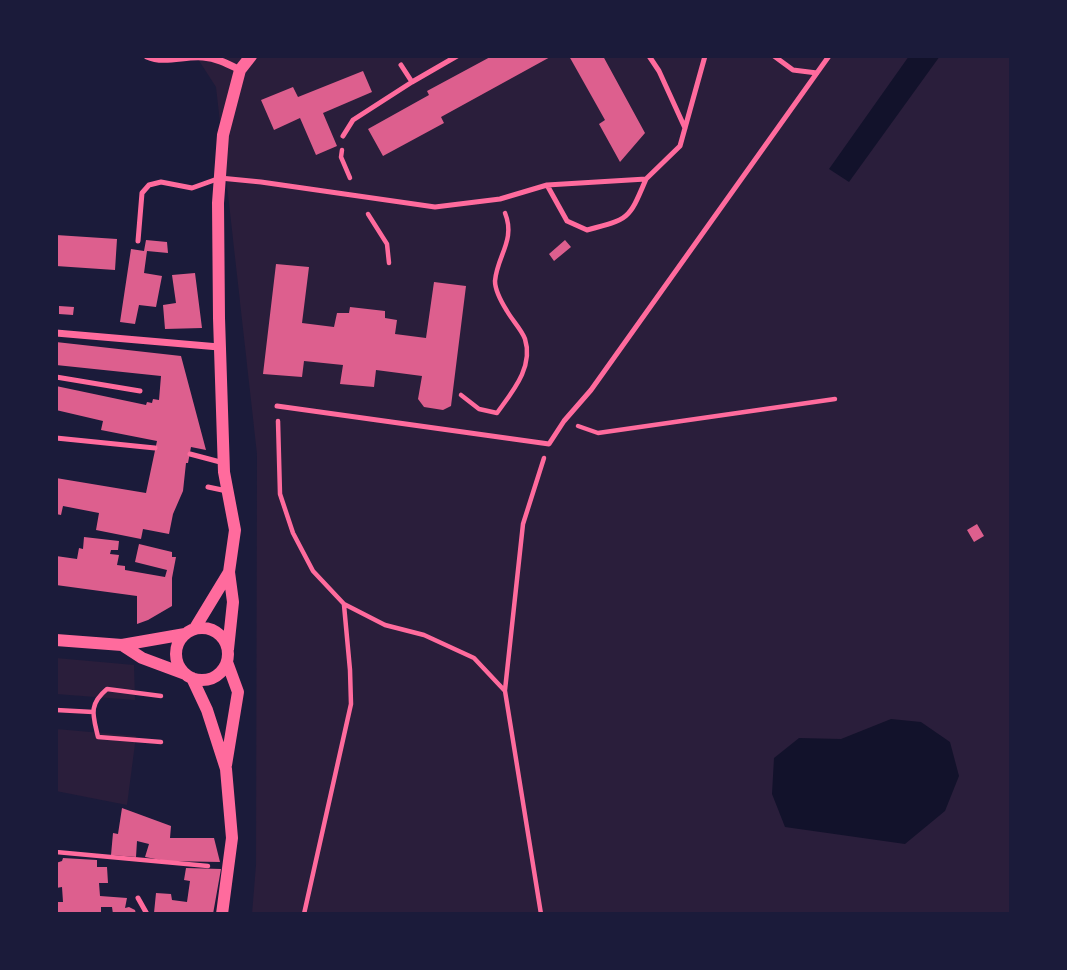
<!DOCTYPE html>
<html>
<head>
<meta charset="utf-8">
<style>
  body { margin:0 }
  #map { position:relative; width:1067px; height:970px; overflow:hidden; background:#1b1b3a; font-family:"Varela Round",sans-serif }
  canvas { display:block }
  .frame { position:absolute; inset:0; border:58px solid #1b1b3a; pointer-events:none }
</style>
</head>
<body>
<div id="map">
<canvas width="1067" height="970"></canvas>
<div class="frame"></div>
</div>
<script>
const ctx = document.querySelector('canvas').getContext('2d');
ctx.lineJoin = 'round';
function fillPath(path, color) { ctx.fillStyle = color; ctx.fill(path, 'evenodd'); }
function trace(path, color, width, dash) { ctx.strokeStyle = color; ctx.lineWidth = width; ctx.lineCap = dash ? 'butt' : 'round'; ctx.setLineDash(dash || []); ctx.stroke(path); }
fillPath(new Path2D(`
  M196,56H1011V914H252L256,865L257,454L216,87Z
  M56,658L134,665L135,700L56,694Z
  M56,729L136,736L127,805L56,791Z`), '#2a1e3b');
fillPath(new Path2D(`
  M909,56H940L849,182L829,169Z
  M891,719L921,722L950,742L959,776L945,811L905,844L785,827L772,794L774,758L799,738L841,739Z`), '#12122b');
fillPath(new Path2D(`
  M492,56H552L441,117L444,123L383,156L368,129L429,95L427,91Z
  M569,56H603L645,133L620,162L599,124L605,120Z
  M363,71L372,92L323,113L337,146L316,155L300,118L274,130L261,100L293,87L298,97Z
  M56,235L117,239L115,270L56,266Z
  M146,240L167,242L168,253L147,251L144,273L162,276L156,307L139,305L135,324L120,322L131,249L144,251Z
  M565,240L571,247L554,261L549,254Z
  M276,264L309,267L302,323L334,327L337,313H349L350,307L385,311V318L397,320L395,334L426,338L434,282L466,286L451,406L443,410L424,407L418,399L422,376L376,370L374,387L340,384L343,365L304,361L302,377L263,374Z
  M195,273L202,328L165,329L163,305L176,303L172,275Z
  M59,306L74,307L73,315L59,314Z
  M56,342L181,356L206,450L191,447L188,463H186L183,491L173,514L169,534L143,529L141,539L96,530L99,513L63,506L61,515L56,514V478L146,493L157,441L101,430L103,421L56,410V386L146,405L147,402L152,403L153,399L159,400L161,376L56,365Z
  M977,524L984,536L974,542L967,530Z
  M84,537L119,541L118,550H111L110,554L119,555L117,565L125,566V570L165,577L167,570L135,562L139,544L172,552V557H176L172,578V606L148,620L137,624V596L56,585V556L77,559L79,548L83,549Z
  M122,808L171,826L170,838H214L220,862L166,861L145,857L149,844L137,841L136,857L111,855L113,833L118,834Z
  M63,858L97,860V867H107L108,883H99L100,896L127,898L125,908L129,907L135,910L136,914H113L112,907H101V914H56V902H63L62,887L56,888V863L62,861Z
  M186,868L221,869L213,914L154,913L156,893L171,894L172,900L187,902L190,881L184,880Z`), '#dd5f8e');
trace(new Path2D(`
  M342,150L341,157L350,178
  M368,214L387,244L389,263
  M461,395L479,409L497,413C512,392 534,367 525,339C522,330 512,320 507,311C502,303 495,291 495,281C497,256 516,240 505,213
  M278,421L280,494L293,533L313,571L344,604L385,625L424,635L474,658L505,691L541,914
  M578,426L598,433L835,399
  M505,690L523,524L544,458
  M56,710L93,712
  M161,742L98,737C93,715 88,705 107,689L161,696
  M56,852L208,866
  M304,914L351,704L350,670L344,605`), '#ff6b9d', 4.5);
trace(new Path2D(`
  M649,56L659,71L685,128
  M774,56L793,70L817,73
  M401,65L412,82L457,56
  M343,136L353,120L412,82
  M547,185L567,221L587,230C630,219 629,219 646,179
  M138,241L142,193L149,185L161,182L192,188L220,178L261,182L435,207L500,199L547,185L646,179L680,146L705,56
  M56,377L140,391
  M277,406L549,444L564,421L591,390L829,56
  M56,438L155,448
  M190,454L224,463
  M208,487L227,491
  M138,898L147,914`), '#ff6b9d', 5);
trace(new Path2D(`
  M147,56C165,64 185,55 203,57C217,58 228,64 240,70
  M56,333L219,347`), '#ff6b9d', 7);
trace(new Path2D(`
  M176 654a26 26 0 1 1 52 0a26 26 0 1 1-52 0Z
  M195,628L229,572
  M56,640L122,645L185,634
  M122,645L142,658L185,674
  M228,649L233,602L229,572L235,530L224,472L219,318L218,203L223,135L240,70L251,56
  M192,678L207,710L226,769L232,838L222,914
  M226,765L238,692L227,662`), '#ff6b9d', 12);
</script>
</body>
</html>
